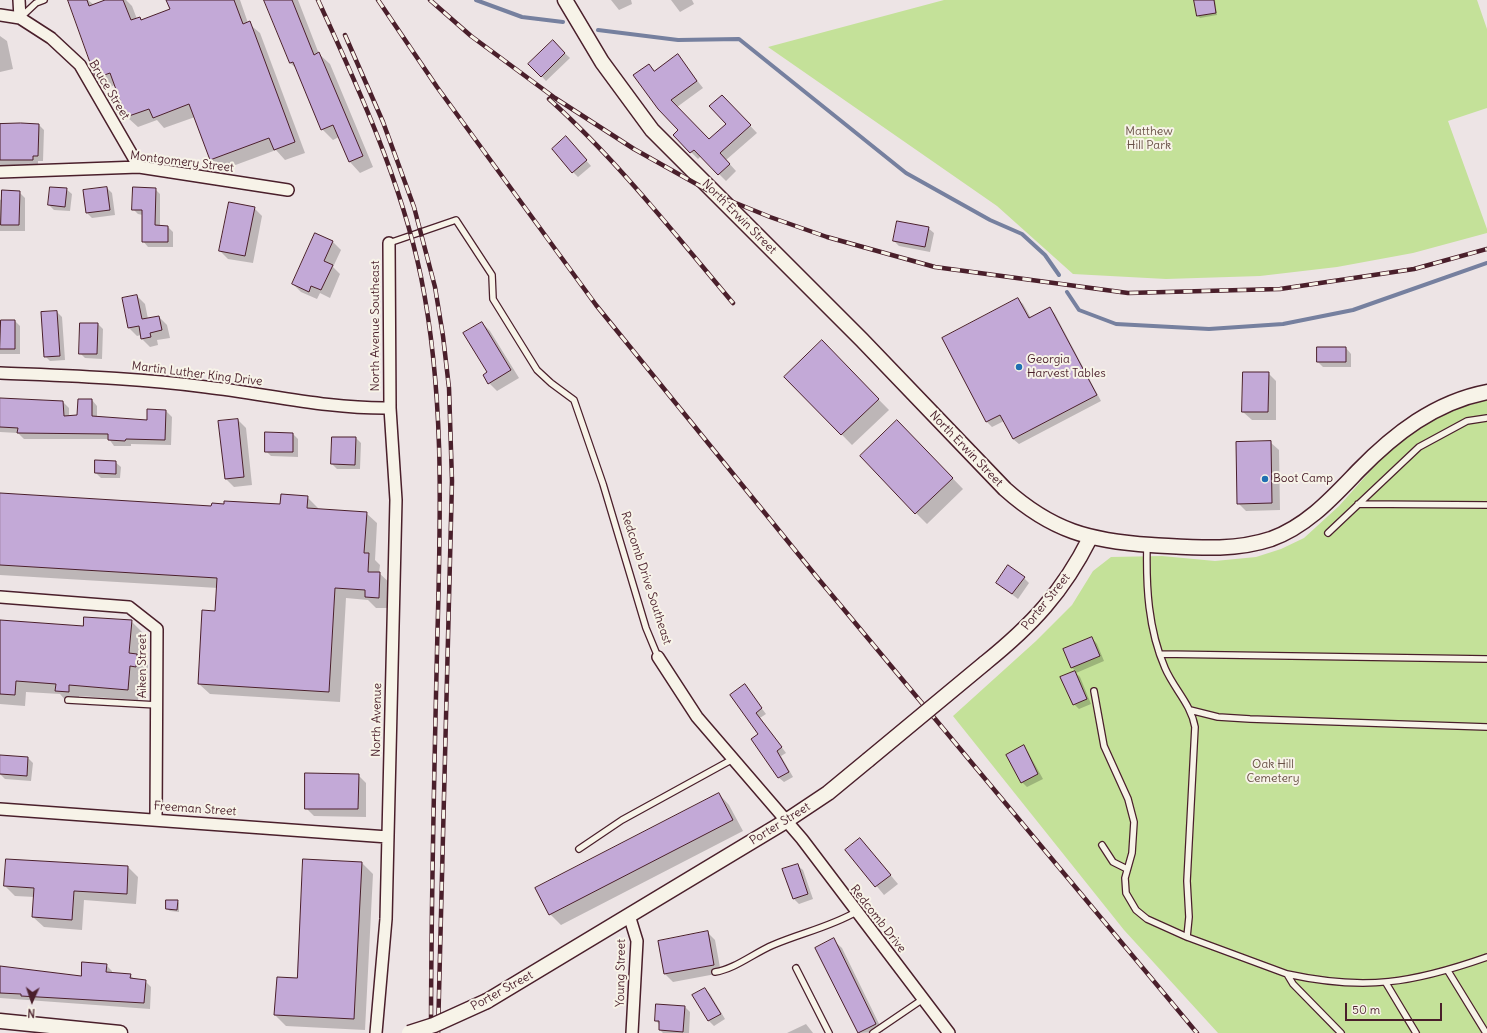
<!DOCTYPE html>
<html>
<head>
<meta charset="utf-8">
<style>
  body { margin:0 }
  #map { position:relative; width:1487px; height:1033px; overflow:hidden; background:#ede4e5; font-family:Delius,sans-serif }
  canvas { display:block }
  .north { position:absolute; left:12px; top:981px; width:40px; height:40px; -webkit-text-stroke:3px #f7f3e8; paint-order:stroke; rotate:183deg; font-size:11px; font-weight:700; line-height:16px; text-align:center; color:#4a1f2b }
  .north::after { content:''; display:block; margin:auto; width:14px; height:18px; background:#4a1f2b; clip-path:polygon(50% 0,100% 100%,50% 72%,0 100%) }
  .scale { position:absolute; left:1345px; top:1003px; width:97px; height:18px; box-sizing:border-box; border:2px solid #4a1f2b; border-top:0; padding-left:5px; font-size:12px; line-height:14px; white-space:nowrap; color:#4a1f2b; -webkit-text-stroke:3px #f7f3e8; paint-order:stroke }
</style>
</head>
<body>
<div id="map">
<canvas width="1487" height="1033"></canvas>
<div class="north">N</div>
<div class="scale">50 m</div>
</div>
<script>
const ctx = document.querySelector('canvas').getContext('2d');
ctx.lineJoin = 'round';
function fillPath(path, color) { ctx.fillStyle = color; ctx.fill(path, 'evenodd'); }
function trace(path, color, width, dash) { ctx.strokeStyle = color; ctx.lineWidth = width; ctx.lineCap = dash ? 'butt' : 'round'; ctx.setLineDash(dash || []); ctx.stroke(path); }
function drawText(font, color, halo, rows, align = 'center') {
  ctx.font = font + ' Delius,sans-serif'; ctx.lineWidth = 4; ctx.setLineDash([]); ctx.textBaseline = 'middle'; ctx.strokeStyle = halo; ctx.fillStyle = color; for (const [text, x, y, turn = 0] of rows) {
    ctx.save(); ctx.translate(x, y); ctx.rotate((+turn || 0) * Math.PI / 180); ctx.textAlign = isNaN(turn) ? turn : align; if (halo) ctx.strokeText(text, 0, 0); ctx.fillText(text, 0, 0); ctx.restore();
  }
}
fillPath(new Path2D(`
  M944,0H1477L1487,29V108L1448,121L1487,229V233L1413,253L1337,267L1260,276L1166,279L1073,274L997,206L768,47Z
  M1487,400V1033H1218L1124,930L953,716L1036,641L1072,605L1093,571L1111,557L1162,556L1215,561L1256,557L1281,549L1304,538L1339,506L1389,450L1417,428L1449,411Z`), '#c4e199');
fillPath(new Path2D(`
  M75,0H88L94,5L108,0H126L132,6L137,19L140,18L143,21L171,10L167,0H240L248,23L260,33L305,153L285,160L276,150L222,170L211,159L195,117L164,128L157,120L138,127L127,117L115,85L108,88L97,77Z
  M265,0H298L319,54L330,64L373,167L360,173L350,162L339,137L333,140L322,129L297,69L290,63Z
  M611,0H631L632,4L619,10Z
  M671,0H692L694,4L680,12Z
  M1195,0H1215L1217,15L1200,18L1198,16Z
  M0,36L7,41L13,69L0,72Z
  M553,42L570,58L546,81L530,64Z
  M678,56L703,88L677,107L709,141L727,124L722,96L757,133L726,160L736,171L726,181L701,156L698,159L674,135L680,130L649,65L656,72Z
  M0,125H39L44,130L43,161H38V165H0Z
  M571,143L591,166L578,177L573,172Z
  M107,188L112,193L115,215L92,218L87,213Z
  M66,189L72,194L70,211L54,210L49,205Z
  M155,189L160,194V226L168,227L173,232V247H148L143,241V215L138,214L133,209Z
  M19,192L25,198V231H0V200Z
  M254,208L262,216L253,263L228,259L220,251Z
  M928,228L934,233L930,252L899,246L894,241Z
  M333,242L341,250L333,267L340,274L330,298L320,293L317,299L301,292L293,284Z
  M137,296L145,304L148,319L159,317L167,325L170,338L157,340L158,345L150,347L142,339L141,335L137,336L129,328Z
  M1018,299L1023,304L1031,318L1050,308L1055,314L1101,401L1019,444L1013,439L1004,421L992,427L987,422L943,338Z
  M57,312L62,317L65,360L50,361L45,356Z
  M15,321L20,326V354H0V330Z
  M482,323L490,331L519,378L497,391L489,383Z
  M98,324L103,329L102,359L85,358L80,353Z
  M822,342L889,410L852,445L785,377Z
  M1346,348L1351,354V367H1323L1318,362Z
  M1268,373L1276,381V420H1252L1243,412Z
  M0,399L63,402L69,408V416H78L92,400L97,406V418L148,421L166,411L172,417L171,445L131,444V446H114L109,439H24L18,433L0,432Z
  M238,420L246,428L252,485L234,487L226,479Z
  M908,432L963,489L927,524L916,513Z
  M293,434L298,439V457L271,456L266,451Z
  M356,438L361,443L360,469H337L332,464Z
  M1270,442L1279,450L1280,510L1246,511L1238,503Z
  M115,462L121,467L120,478H101L96,473Z
  M0,494L212,507L281,505L307,497L318,508V510L366,513L377,523L375,560L380,565L379,573L391,584L389,608H376L368,600L346,598L340,702L210,694L199,684L216,612L218,588L0,575Z
  M1024,578L1029,583L1018,599L997,583Z
  M0,621L84,627L131,621L142,632L140,658L148,665L147,677H140L138,700L79,696V702H67L60,694L26,692L25,706L0,704Z
  M1092,638L1097,644L1104,661L1076,673L1080,677L1091,704L1079,709L1074,704L1061,678L1076,671L1072,668Z
  M744,685L766,714L760,718L786,753L781,756L793,777L784,782L778,777L759,734Z
  M1023,747L1028,752L1043,779L1027,787L1022,782Z
  M28,758L33,763L31,781L5,779L0,774Z
  M358,775L366,783V817L314,816L306,808Z
  M719,794L729,805L743,831L561,925L550,914Z
  M860,839L898,884L884,895L847,850Z
  M362,863L373,874L365,1030L286,1026L275,1015L298,979Z
  M797,865L803,870L813,899L799,904L794,899Z
  M128,867L138,877L136,904L84,900L82,930L44,927L33,917L35,897L15,896L5,886Z
  M177,901L179,903V912L170,911L167,909Z
  M707,932L715,940L721,973L673,982L665,974Z
  M833,940L842,948L883,1032L858,1033L816,948Z
  M106,965L112,971V973L130,975L135,980L145,981L151,987L150,1009L0,998V968L82,977Z
  M705,989L710,994L725,1019L714,1026L709,1021L694,995Z
  M657,1005L685,1007L690,1012L689,1033H663L660,1030V1025L656,1021Z
  M806,1024L813,1033H787Z`), '#0003');
trace(new Path2D(`
  M476,0L522,17L563,22
  M598,30L678,40L739,39L906,173L990,220L1022,234L1045,255L1059,275
  M1067,292L1079,310L1116,324L1209,329L1283,324L1353,310L1487,263`), '#76809f', 4);
const building = new Path2D(`
  M68,0H87L89,6L105,0H123L131,20L140,17L141,20L170,9L166,0H234L243,24L250,21L295,142L274,150L269,138L210,160L189,104L153,118L149,109L126,117L110,73L96,78Z
  M264,0H292L314,55L319,52L363,156L349,162L333,125L321,130L293,62L290,63Z
  M1194,0H1214L1216,13L1197,16Z
  M553,40L565,53L541,77L528,64Z
  M678,54L697,81L671,100L709,139L726,124L709,106L722,95L751,125L720,153L730,164L718,175L694,150L690,153L673,135L678,130L658,109L633,75L649,64L654,71Z
  M21,123L39,124L38,156H33V160H0V124Z
  M566,136L587,160L572,173L552,149Z
  M50,187L67,188L65,207L48,205Z
  M107,187L110,210L86,213L83,190Z
  M133,187L156,188L155,225L168,226V242H142V210H132Z
  M2,190L20,191L19,225H1Z
  M229,202L255,207L245,256L219,251Z
  M897,221L929,227L925,247L893,241Z
  M315,233L333,241L324,261L333,265L321,290L311,286L309,292L292,284Z
  M137,295L142,319L159,316L162,330L150,333L151,337L141,339L139,326L128,328L122,298Z
  M1018,298L1029,318L1050,307L1097,395L1013,439L1000,415L986,422L942,338Z
  M57,311L60,356L44,357L41,312Z
  M1,320H15V349H0Z
  M482,322L511,370L488,384L483,375L487,372L463,333Z
  M80,323H98L97,354H79Z
  M822,340L879,399L841,435L784,377Z
  M1317,347H1346V362H1317Z
  M1243,372H1269L1268,412H1242Z
  M0,398L63,401L64,416L77,415L78,399H92V416L147,420V409L166,410L165,440L126,439L125,441L108,440V434L17,433L18,428L0,427Z
  M238,419L244,477L225,479L218,421Z
  M897,420L953,478L915,514L860,456Z
  M265,432L293,433V452H265Z
  M332,437H356L355,465L331,464Z
  M1271,441L1272,503L1237,504L1236,442Z
  M95,460L116,461V474L95,473Z
  M0,493L211,506L212,503L224,504V501L280,504L281,494L308,496L307,508L367,512L364,553H369L368,572H380L379,598L365,597V590L335,588L329,692L198,684L202,610L215,611L217,578L0,565Z
  M1008,565L1025,577L1012,594L996,583Z
  M84,617L132,620L129,653L137,654L136,667L130,666L128,690L69,685V692L55,691L56,684L16,681L15,695L0,694V620L83,626Z
  M1092,637L1100,656L1071,668L1063,649Z
  M1075,671L1087,699L1073,705L1060,677Z
  M745,684L762,708L756,713L782,747L777,751L789,772L778,778L751,739L758,734L730,695Z
  M1024,745L1038,774L1021,783L1006,755Z
  M0,755L28,757L27,776L0,774Z
  M305,773L359,774L358,809H305Z
  M719,793L733,820L549,915L535,888Z
  M860,838L891,875L875,887L845,850Z
  M6,859L128,866L127,894L74,891L72,920L32,917L34,888L4,886Z
  M303,859L362,862L354,1019L274,1015L277,977L297,978Z
  M798,864L808,894L793,899L782,869Z
  M166,900H178L177,910L166,909Z
  M708,931L714,965L664,974L658,941Z
  M834,938L876,1024L858,1033L815,948Z
  M82,962L107,964L106,972L131,974L130,978L146,980L144,1003L21,996V994L0,993V966L81,976Z
  M705,988L721,1014L708,1021L692,995Z
  M656,1004L685,1006L683,1032L659,1030V1021H655Z`);
fillPath(building, '#c3a9d7');
trace(building, '#4a1f2b', 1);
const service = new Path2D(`
  M20,18L36,3L44,0
  M389,243L456,220L492,275L493,299L537,370L551,383L574,400L603,484L646,628L658,657
  M1358,504L1487,505
  M1328,533L1419,447L1467,421L1487,418
  M1147,545C1146,586 1148,629 1165,668C1174,689 1191,704 1195,727L1187,881L1189,917L1187,937L1287,974L1293,984L1341,1033
  M1160,654L1487,659
  M1094,691L1104,746L1128,799L1134,822L1132,853L1125,878L1126,893L1136,910L1147,919L1187,937
  M68,700L157,705
  M1190,710L1218,717L1250,719L1487,727
  M1102,845L1113,862L1127,869
  M579,849L622,820L733,759
  M796,968L829,1033
  M1448,971L1486,1033
  M715,972C735,969 754,953 773,945C801,933 830,927 856,912
  M1287,974C1365,991 1413,983 1487,957
  M1386,983L1416,1033
  M873,1033L923,999`);
const minor = new Path2D(`
  M19,0L20,18L51,38L80,65L139,167
  M0,15L20,18
  M0,172L139,167L288,190
  M0,373C69,376 138,378 206,387C267,394 328,409 390,408
  M0,597L129,607L157,629L156,819
  M658,657L697,717L802,839L949,1033
  M0,809L388,837
  M629,915L637,941L632,1033
  M376,1033L386,919L396,500L390,408L389,243`);
const tertiary = new Path2D(`
  M565,0L602,62L652,130L862,340L1005,489C1052,531 1090,541 1151,545C1191,547 1232,552 1271,539C1307,526 1332,498 1358,471C1394,434 1435,402 1487,392
  M985,663C1032,625 1063,592 1090,538
  M487,1001L786,821L828,793L868,760
  M0,1021L120,1033`);
trace(service, '#4a1f2b', 8);
trace(minor, '#4a1f2b', 14);
trace(tertiary, '#4a1f2b', 17);
trace(service, '#f7f3e8', 5.5);
trace(minor, '#f7f3e8', 11);
trace(tertiary, '#f7f3e8', 14);
const rail = new Path2D(`
  M318,0C359,89 401,181 421,277C446,401 440,527 437,652C434,779 431,906 431,1033
  M378,0L437,87L596,305L816,576L1197,1033
  M430,0L471,36L555,98L634,149L716,195L770,217L827,237L935,267L1128,293L1280,289L1414,269L1487,249
  M345,35L383,122L414,207L435,287L443,336L449,388L452,481L438,1033
  M549,99C617,160 674,233 733,303`);
trace(rail, '#4a1f2b', 4.5);
trace(rail, '#f7f3e8', 3, [9]);
const tertiaryBridge = new Path2D(`
  M868,760L985,663
  M409,1033L434,1025L487,1001`);
trace(tertiaryBridge, '#4a1f2b', 17, []);
trace(tertiaryBridge, '#f7f3e8', 14);
for (const [x, y, r, color] of [
  [1019,367,4,"#1f6fb2"],
  [1265,479,4,"#1f6fb2"]
]) { const dot = new Path2D(); dot.arc(x, y, r, 0, 2 * Math.PI); ctx.fillStyle = color; ctx.fill(dot); trace(dot, '#f7f3e8', 1.5); }
drawText('12px', '#4a1f2b', '#f7f3e8', [
  ["Bruce Street",109,90,59],
  ["Montgomery Street",182,162,7],
  ["North Erwin Street",739,217,45],
  ["North Avenue Southeast",376,326,-90],
  ["Martin Luther King Drive",197,374,7],
  ["North Erwin Street",966,449,46],
  ["Redcomb Drive Southeast",646,578,72],
  ["Porter Street",1046,602,-51],
  ["Aiken Street",143,666,-90],
  ["North Avenue",377,720,-89],
  ["Freeman Street",195,809,4],
  ["Porter Street",780,824,-32],
  ["Redcomb Drive",878,919,52],
  ["Young Street",621,973,-89],
  ["Porter Street",502,991,-29]
]);
drawText('12px', '#685046', '#f7f3e8', [
  ["Matthew",1149,132],
  ["Hill Park",1149,146],
  ["Oak Hill",1273,765],
  ["Cemetery",1273,779]
]);
drawText('12px', '#4a1f2b', '#f7f3e8', [
  ["Georgia",1027,360],
  ["Harvest Tables",1027,374],
  ["Boot Camp",1273,479]
], 'left');
</script>
</body>
</html>
